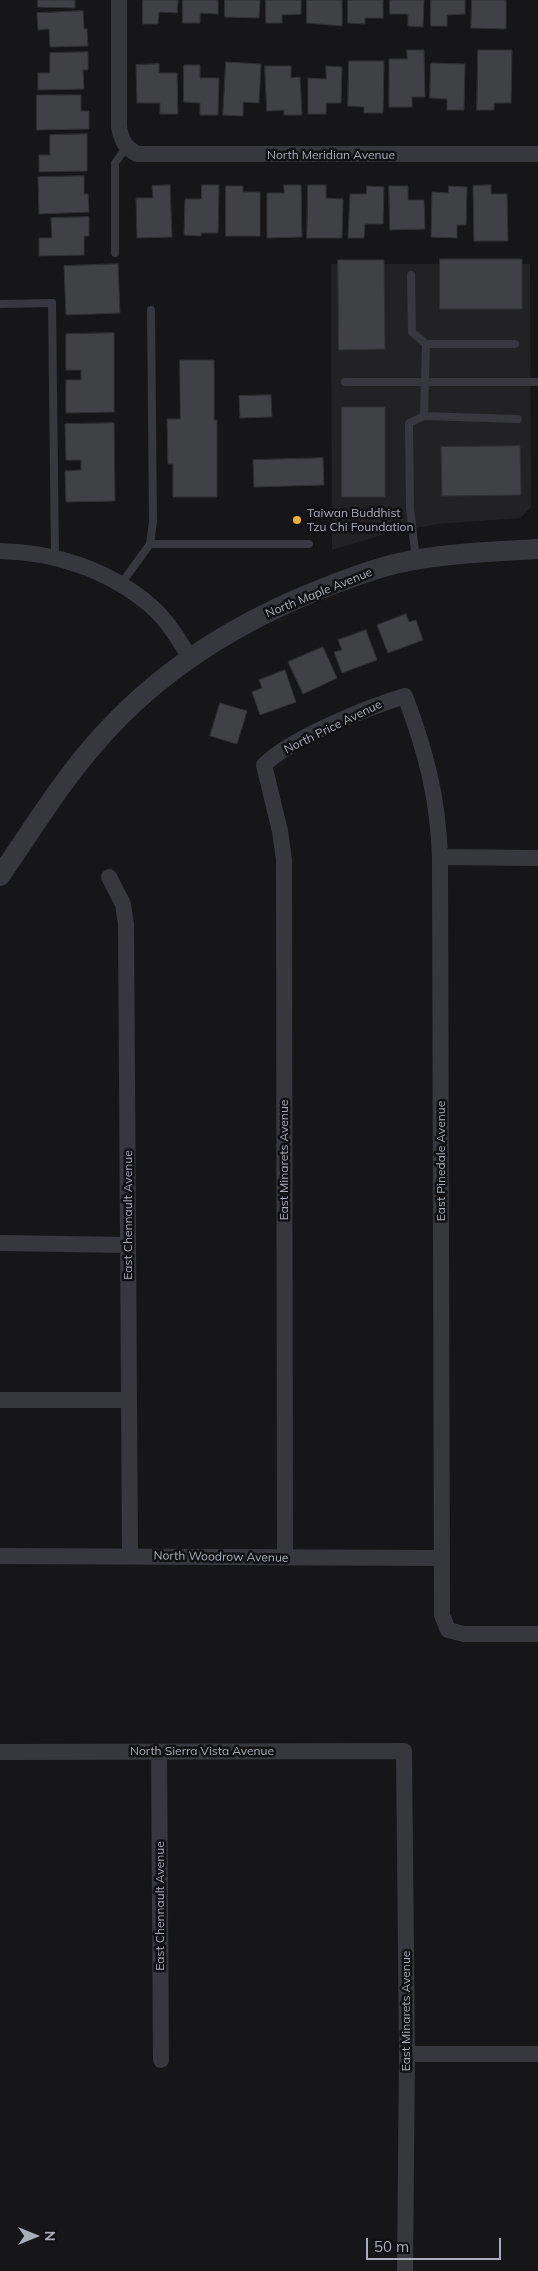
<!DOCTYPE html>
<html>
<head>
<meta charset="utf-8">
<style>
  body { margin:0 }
  #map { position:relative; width:538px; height:2271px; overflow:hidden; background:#161618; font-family:Mulish,sans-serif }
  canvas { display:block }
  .north { position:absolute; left:10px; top:2211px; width:50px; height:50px; -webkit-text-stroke:4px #111113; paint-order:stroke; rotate:90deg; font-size:14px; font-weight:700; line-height:20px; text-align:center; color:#a8adb8 }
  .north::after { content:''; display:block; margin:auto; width:18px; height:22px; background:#a8adb8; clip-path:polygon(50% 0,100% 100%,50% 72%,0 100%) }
  .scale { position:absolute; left:366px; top:2238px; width:135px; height:22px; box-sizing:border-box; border:2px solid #a8adb8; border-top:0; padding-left:6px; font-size:15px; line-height:18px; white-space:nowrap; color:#a8adb8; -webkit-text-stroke:4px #111113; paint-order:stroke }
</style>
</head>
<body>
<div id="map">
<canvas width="538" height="2271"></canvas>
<div class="north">N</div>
<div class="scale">50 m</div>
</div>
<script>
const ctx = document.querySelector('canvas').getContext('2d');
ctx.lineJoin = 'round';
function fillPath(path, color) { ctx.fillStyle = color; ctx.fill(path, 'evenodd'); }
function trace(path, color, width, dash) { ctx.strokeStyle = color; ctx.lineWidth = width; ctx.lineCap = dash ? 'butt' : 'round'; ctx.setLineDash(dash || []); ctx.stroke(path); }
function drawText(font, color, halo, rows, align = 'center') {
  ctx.font = font + ' Mulish,sans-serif'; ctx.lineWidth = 5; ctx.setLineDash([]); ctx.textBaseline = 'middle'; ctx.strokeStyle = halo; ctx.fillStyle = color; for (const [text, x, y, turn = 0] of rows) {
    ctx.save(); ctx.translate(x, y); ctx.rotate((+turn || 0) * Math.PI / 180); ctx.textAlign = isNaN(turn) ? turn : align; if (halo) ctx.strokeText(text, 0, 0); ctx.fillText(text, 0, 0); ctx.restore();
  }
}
fillPath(new Path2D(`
  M331,264H530L531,507L520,518L437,524L385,534L332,550Z`), '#222225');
const building = new Path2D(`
  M38,0H75V8L38,7Z
  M143,0H178L177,13L159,12L158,24H143Z
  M183,0H218V14L200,13V23H183Z
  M225,0H260L259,18L225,17Z
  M266,0H301V14L282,15V23H266Z
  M307,0H342V26L307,23Z
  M348,0H383V18H365V24L348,23Z
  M390,0H424L423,27L408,26V14H390Z
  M431,0H465V14L447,15V26H431Z
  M472,0H506V29L471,28Z
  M83,11L84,29H87L88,46L50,47L49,29L38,30L37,13Z
  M407,50H424L425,97H412V107H389V59H407Z
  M478,50H512L511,103H494V110H477Z
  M88,52V70H83L84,89L38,90V73H50V53Z
  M349,61H384L383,113H364V107L348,106Z
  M226,62L261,64L259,103L243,102V116L223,115Z
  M431,63L465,64L464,110H447V99L430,98Z
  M159,64V73H177L178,114H160V103H137L136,65Z
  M184,65H200V78H219L218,115H200V103L184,102Z
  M265,66H291V78L300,77L302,115H284V110L267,111Z
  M326,66L342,67L341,103H326V114H308V78L326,79Z
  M37,95H81V111H89V129L37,130Z
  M87,134V171L39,172V155H50V135Z
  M84,176V194H88L89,212L39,214L38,177Z
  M170,185L172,237L137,238L136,198H153L152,186Z
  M202,185H219L218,233H201V236L184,235L185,199H201Z
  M284,185H301L302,237L267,238V193H284Z
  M308,185H326V198L343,199L342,238H307Z
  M491,185V194H507L508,241H474L473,186Z
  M226,186H243V192H260V236H226Z
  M367,186L384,187L383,224H365L364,238H348L350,194H366Z
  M389,186H408V200H424L425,229L390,230Z
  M449,186L467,187L466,225H457V238L431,237L432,192L448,193Z
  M89,217V236H84V255L39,256V238H52L51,218Z
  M440,259H522V309H440Z
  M338,260H384L385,349L339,350Z
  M118,264L120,313L66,315L64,266Z
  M114,333V412L66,413V380H81V370H66V334Z
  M180,360H214V420H217V497H173V464H168L167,419H180Z
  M271,395L272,417L240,418L239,396Z
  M342,407H385V497H342Z
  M114,423L115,501L66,502L65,471L81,470V460H66L65,424Z
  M520,446L521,495L442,496L441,447Z
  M323,458L324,485L254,487L253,460Z
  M406,614L409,622L416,620L423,640L388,653L377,625Z
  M366,630L377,660L342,673L334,652L342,650L338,640Z
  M323,647L337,678L303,694L288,662Z
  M285,670L296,702L260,715L252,692L262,688L259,680Z
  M220,703L247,711L237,744L210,736Z`);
fillPath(building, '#404145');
trace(building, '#303034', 1);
trace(new Path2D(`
  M115,253V163L126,148
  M411,275L412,332L426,344L424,416
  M0,304L52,303L55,558
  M426,344H515
  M345,382H538
  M150,544L153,522L151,310
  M416,560L410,508L409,423L424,416L518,419
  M121,584L150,544H309`), '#37383d', 8);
trace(new Path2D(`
  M119,0V127C122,142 125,147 137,154H538
  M0,551C55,552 109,570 151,606C168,621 179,640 190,658
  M440,857L538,858
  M109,877L123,904L126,924L130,1556
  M0,1243L128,1245
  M0,1400H129
  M0,1556L442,1558
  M285,1557L284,860L280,831L264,765C293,737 366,708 405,696C426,752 438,797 440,857L442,1615L448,1630L464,1634H538
  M0,1752L404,1751L407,2054L405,2271
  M159,1752L161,2060
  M407,2054H538`), '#37383d', 16);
trace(new Path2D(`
  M0,876C32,830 62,780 100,738C163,667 246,617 334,584C355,576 377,568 399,563C444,553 492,552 538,549`), '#37383d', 20);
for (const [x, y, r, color] of [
  [297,520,5,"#f2b134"]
]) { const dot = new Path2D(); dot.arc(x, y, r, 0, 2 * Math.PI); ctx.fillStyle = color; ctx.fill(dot); trace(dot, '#111113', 2); }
drawText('12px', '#a8adb8', '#111113', [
  ["North Meridian Avenue",331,155],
  ["North Maple Avenue",319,593,-22],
  ["North Price Avenue",333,727,-26],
  ["East Minarets Avenue",284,1160,-90],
  ["East Pinedale Avenue",441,1161,-90],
  ["East Chennault Avenue",128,1215,-90],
  ["North Woodrow Avenue",221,1557,1],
  ["North Sierra Vista Avenue",202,1751],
  ["East Chennault Avenue",160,1906,-90],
  ["East Minarets Avenue",406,2011,-90]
]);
drawText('12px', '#a8adb8', '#111113', [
  ["Taiwan Buddhist",307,513],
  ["Tzu Chi Foundation",307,527]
], 'left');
</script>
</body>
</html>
